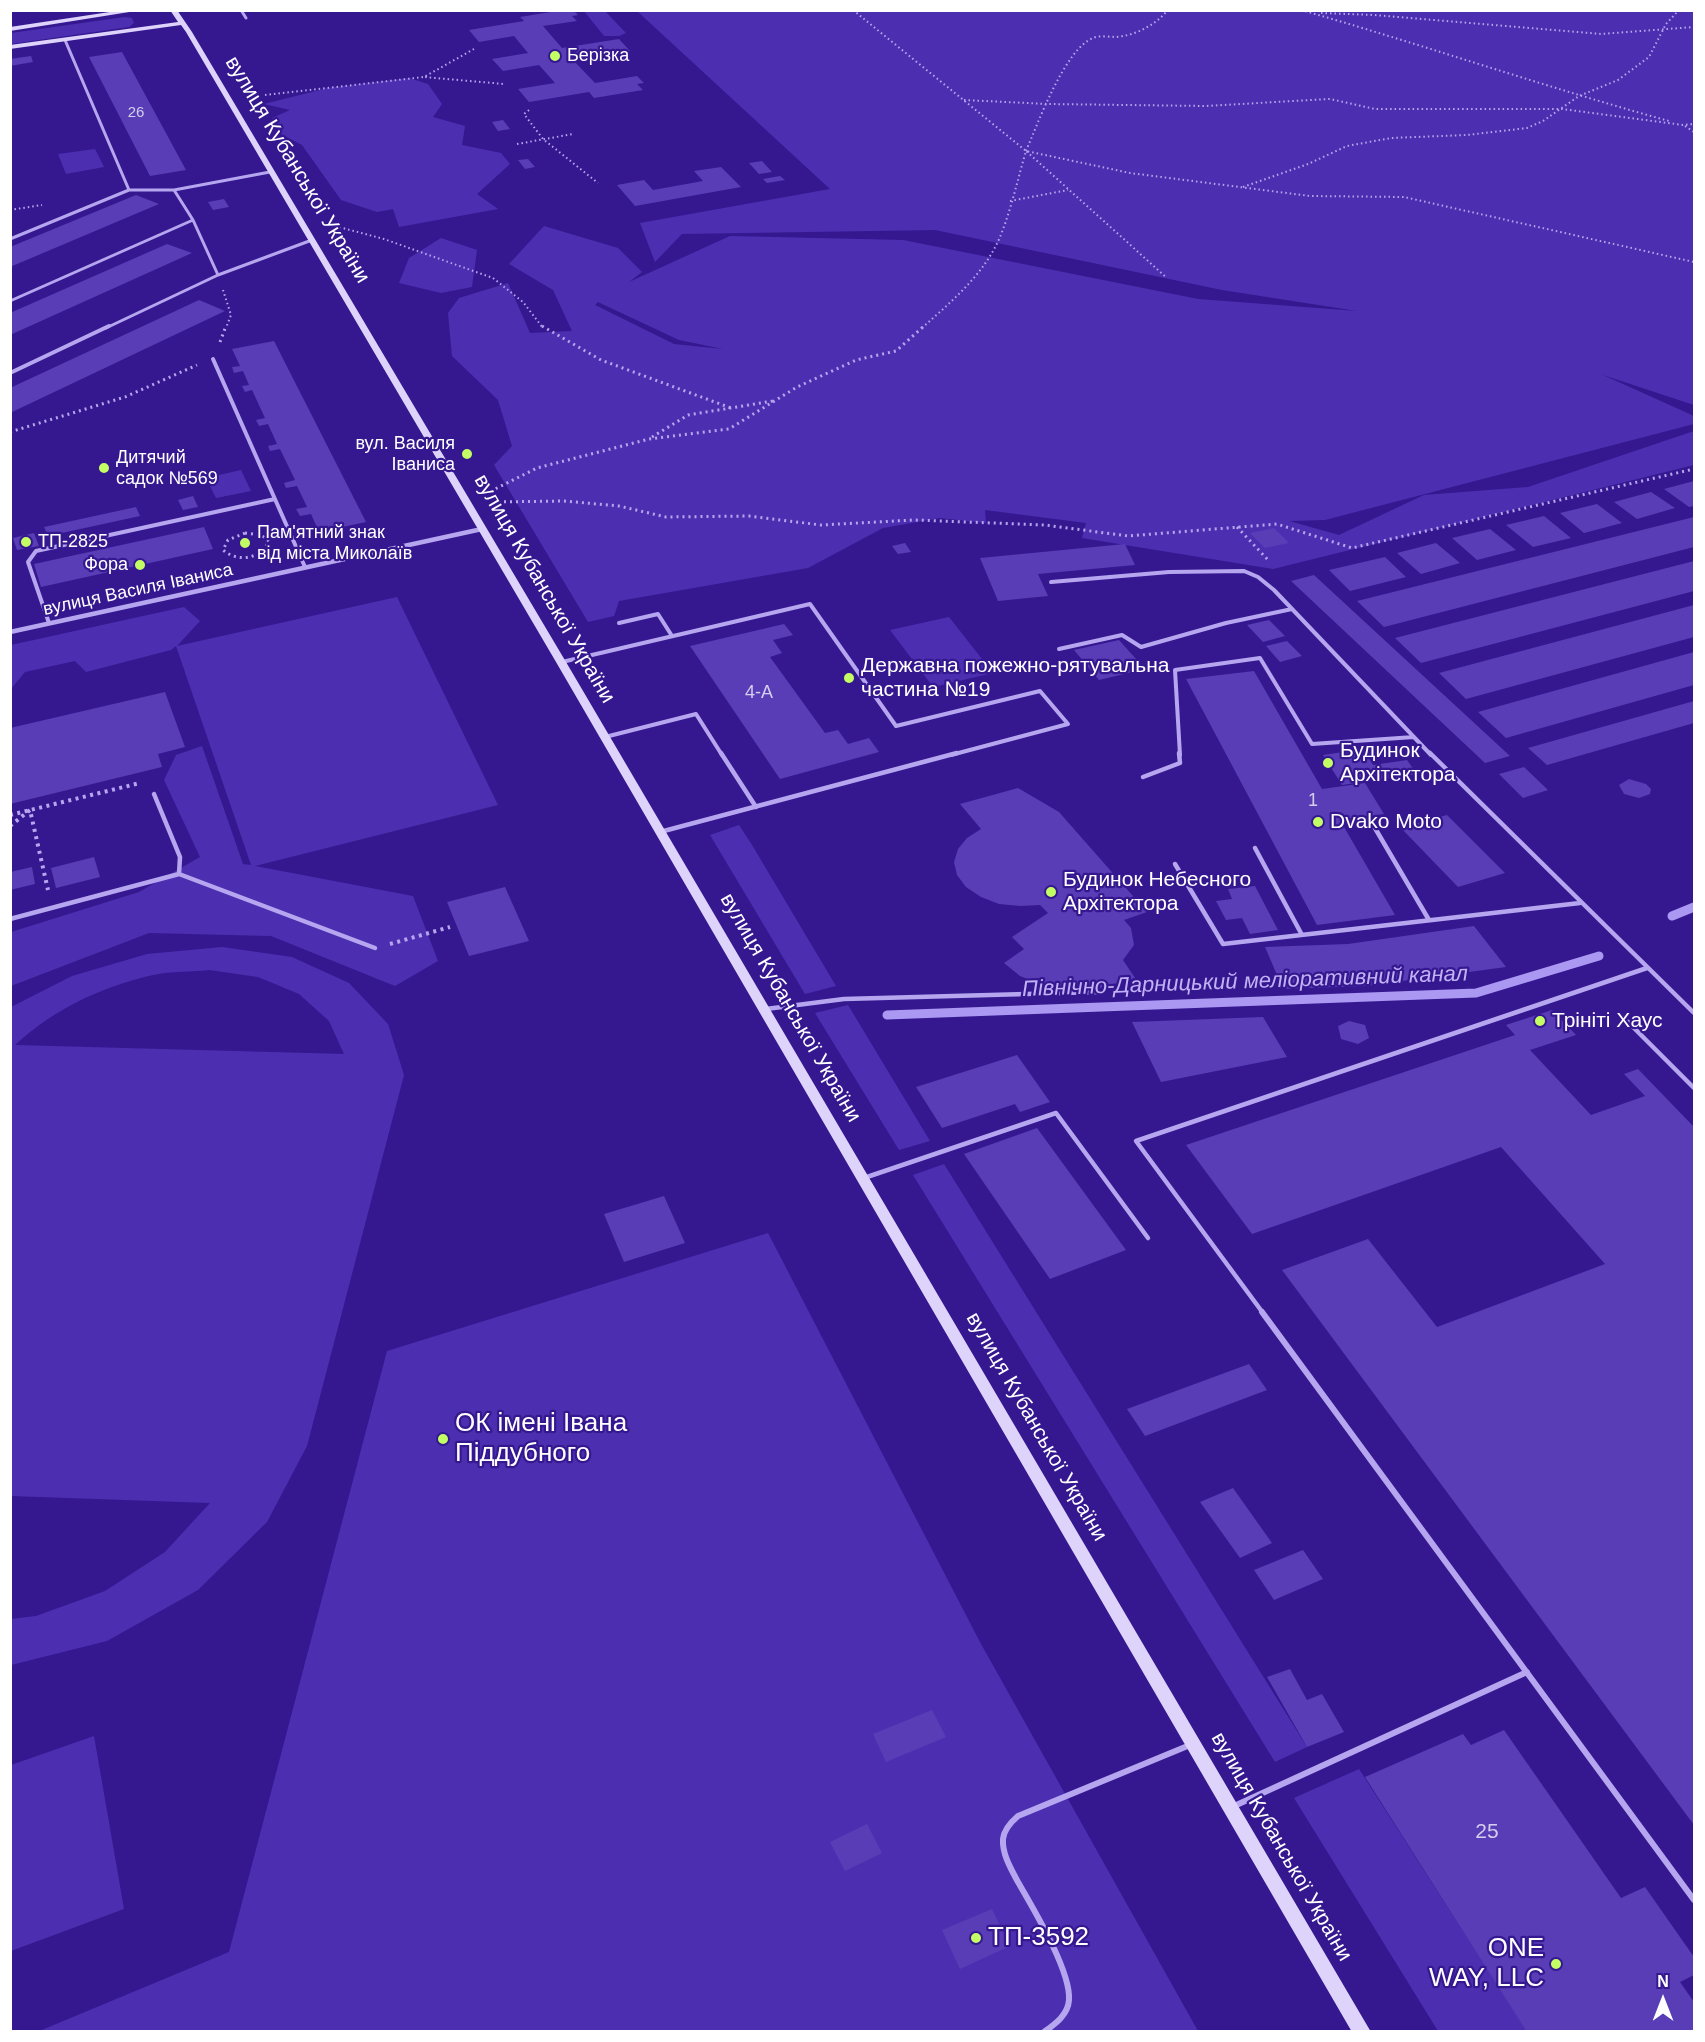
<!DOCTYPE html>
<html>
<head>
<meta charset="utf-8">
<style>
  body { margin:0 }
  #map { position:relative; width:1705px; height:2042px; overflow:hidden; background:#351890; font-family:Helvetica,sans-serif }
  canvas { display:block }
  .frame { position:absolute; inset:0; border:12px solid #fff; pointer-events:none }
  .north { position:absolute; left:1633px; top:1970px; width:60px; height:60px; -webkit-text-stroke:4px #351890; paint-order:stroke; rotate:0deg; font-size:16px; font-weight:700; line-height:24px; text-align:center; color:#fff }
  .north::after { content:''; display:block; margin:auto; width:21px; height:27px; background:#fff; clip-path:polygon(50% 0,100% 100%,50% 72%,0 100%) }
</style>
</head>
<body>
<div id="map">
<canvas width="1705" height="2042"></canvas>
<div class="frame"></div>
<div class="north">N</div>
</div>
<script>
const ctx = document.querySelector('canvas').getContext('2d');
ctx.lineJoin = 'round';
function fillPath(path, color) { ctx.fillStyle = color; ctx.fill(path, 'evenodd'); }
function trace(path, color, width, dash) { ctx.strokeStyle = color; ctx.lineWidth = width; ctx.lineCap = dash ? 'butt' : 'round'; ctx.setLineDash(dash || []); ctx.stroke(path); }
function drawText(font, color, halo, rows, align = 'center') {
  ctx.font = font + ' Helvetica,sans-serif'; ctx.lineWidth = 4.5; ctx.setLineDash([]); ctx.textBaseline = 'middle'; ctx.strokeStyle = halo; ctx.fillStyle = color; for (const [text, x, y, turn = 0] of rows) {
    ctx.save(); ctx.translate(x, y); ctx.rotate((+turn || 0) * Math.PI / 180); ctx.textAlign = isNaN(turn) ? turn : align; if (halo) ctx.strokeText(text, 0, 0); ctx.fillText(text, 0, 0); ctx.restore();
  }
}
fillPath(new Path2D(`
  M584,11H605L626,33L619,36H604Z
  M637,11H1694V405L1603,375L1694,416V424L1325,520L1289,521L1339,535L1424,495L1528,487L1694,431V465L1273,569L1082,538L1086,523L985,510L986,523L940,518L883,528L808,568L619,601L614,616L588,622L494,465L512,446L498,400L452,356L448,313L459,298L508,283L530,333L572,331L553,290L509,264L544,226L618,248L642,272L629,282L730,236L903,240L1198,299L1357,311L1222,290L935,230L682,234L655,262L640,223L830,189ZM598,302L679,340L723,349L674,344L595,305Z
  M125,17L132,18L134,23L129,27L11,44V33Z
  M409,78L428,84L442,104L433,117L465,126L462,145L501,153L510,164L477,194L498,209L399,227L393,209L377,212L341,200L302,145L281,134L272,118L290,110L264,104L328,88Z
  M95,149L104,167L66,174L58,154Z
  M441,238L477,250L472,287L441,293L399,283L409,258Z
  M241,470L251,491L216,498L206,478Z
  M397,597L498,805L255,866L413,896L438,961L395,986L271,936L149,933L11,986V932L139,892L200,857L164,780L176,755L202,746L243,864L251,865L176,646L171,650L86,672L75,661L25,672L11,689V645L184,607L200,621L177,646Z
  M949,617L993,673L933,687L890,630Z
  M739,825L752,845L836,986L805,994L710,835Z
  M222,947L292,957L349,983L388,1024L404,1075L307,1446L267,1522L198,1590L107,1641L11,1665V1619L36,1616L105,1591L165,1552L210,1503L11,1496V1007L72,976L147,954ZM209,970L258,977L299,994L329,1021L344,1054L15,1045C54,1009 101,987 153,975C171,971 191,972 209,970Z
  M848,1005L930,1141L899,1150L815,1013Z
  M944,1164L1307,1747L1275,1762L913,1175Z
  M768,1233L981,1644L1198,2031L37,2032L229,1952L387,1351Z
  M94,1736L124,1909L11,1951V1765Z
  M1359,1769L1527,2031H1438L1294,1798Z`), '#4c2fb0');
trace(new Path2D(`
  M1672,916L1694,907
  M887,1015L1476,993L1599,956`), '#ab98f2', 9);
fillPath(new Path2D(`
  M563,10H573L578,15L572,16L577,21L543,26L562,48L619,39L630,51L573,60L595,83L637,76L644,83L637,84L643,90L594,98L589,92L529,102L518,89L555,83L539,65L503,71L492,59L528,53L514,36L479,42L469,30L524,21L520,17Z
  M122,52L186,170L150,176L89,57Z
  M31,56L33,62L10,66V59Z
  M503,120L510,129L498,131L492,122Z
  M528,159L535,167L525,169L518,160Z
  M762,161L772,172L759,174L749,163Z
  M721,167L741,187L635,206L617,185L644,180L653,190L703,181L694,171Z
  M780,176L785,180L767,183L763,179Z
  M136,195L159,204L10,267V247Z
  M224,199L229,207L213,210L208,202Z
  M167,244L192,253L10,335V313Z
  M199,300L225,311L10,413V388Z
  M274,341L366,522L319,532L311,514L300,516L296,509L307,507L297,486L286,488L284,483L295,480L280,449L270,451L268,446L277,444L268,424L259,426L256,420L265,418L252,390L245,392L242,386L249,385L243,371L234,373L232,367L240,366L232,349Z
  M1694,481V506L1689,507L1664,489Z
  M1651,492L1675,508L1637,519L1614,502Z
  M193,496L198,507L183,510L178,500Z
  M1597,504L1622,523L1584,533L1560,513Z
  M136,507L140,516L48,536L44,527Z
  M1544,516L1571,538L1533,547L1506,525Z
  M1694,517V547L1384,627L1357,601Z
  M204,527L213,549L41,587L34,564Z
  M1274,528L1289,543L1265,548L1250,533Z
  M1490,529L1516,550L1477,560L1452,538Z
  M34,533L39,546L17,550L13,538Z
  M905,543L911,552L898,554L892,546Z
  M1436,543L1460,563L1421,574L1397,553Z
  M1125,544L1135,565L1038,574L1048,596L998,601L980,558Z
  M1385,557L1406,577L1350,591L1329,570Z
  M1694,561V591L1421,663L1395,638Z
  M1314,575L1510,756L1485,763L1291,581Z
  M1694,605V637L1466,699L1439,673Z
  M1269,620L1285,636L1263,642L1247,625Z
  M784,624L793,635L773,640L782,653L770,657L825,733L838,730L848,744L869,738L879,752L780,779L690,646Z
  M1119,640L1145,669L1099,680L1074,650Z
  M1287,641L1302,656L1280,662L1266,646Z
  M1694,652V685L1506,738L1478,712Z
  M1254,671L1322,789L1365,783L1384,814L1340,820L1395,915L1317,925L1186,679Z
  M165,692L185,747L158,754L162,767L10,804V728Z
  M1694,701V723L1547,765L1528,748Z
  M1363,749L1373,765L1407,760L1417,774L1342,785L1323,755Z
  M1524,767L1548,790L1523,798L1499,774Z
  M1629,779L1646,784L1651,789L1650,794L1639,798L1624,794L1619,785Z
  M1018,788L1059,812L1147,912L1124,920L1131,928L1134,945L1123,960L1135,978L1092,990H1067L1042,985L1020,976L1004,963L1024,949L1012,937L1048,913L1040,905L1020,906L999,904L981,897L966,887L957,875L954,862L958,849L967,838L981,829L960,804Z
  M1447,815L1505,873L1458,887L1401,828Z
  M94,857L100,877L56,888L51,868Z
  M32,867L35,884L10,890V872Z
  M1255,886L1278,930L1250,934L1242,918L1226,920L1216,901L1232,899L1228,889Z
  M505,887L529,941L469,956L447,902Z
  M1474,926L1506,967L1365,986L1283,989L1265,947L1348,944Z
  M1552,1010L1576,1035L1530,1050L1591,1115L1645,1096L1624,1074L1638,1069L1694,1127V1825L1282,1270L1368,1239L1437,1327L1605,1264L1501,1147L1252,1234L1186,1145L1515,1035L1506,1025Z
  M1263,1017L1287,1057L1161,1082L1132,1022Z
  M1349,1021L1365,1025L1369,1038L1358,1044L1341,1039L1338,1026Z
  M1017,1055L1050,1102L1020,1112L1015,1104L942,1128L916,1087Z
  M1037,1128L1126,1250L1050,1279L964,1154Z
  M664,1196L685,1243L624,1262L604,1214Z
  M1249,1364L1267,1390L1145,1436L1127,1409Z
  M1233,1488L1272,1543L1240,1558L1200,1502Z
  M1303,1550L1323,1579L1274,1600L1254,1570Z
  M1290,1669L1307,1700L1322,1694L1344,1732L1307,1747L1267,1677Z
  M932,1710L946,1737L886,1762L873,1734Z
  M1504,1730L1621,1898L1645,1887L1694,1957V1975L1680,1982L1694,2002V2032H1527L1365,1777L1463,1734L1471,1745Z
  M867,1824L882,1853L845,1871L830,1842Z
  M992,1909L1010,1946L960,1969L942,1930Z`), '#583db6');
trace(new Path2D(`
  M853,10L1026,151L1130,173L1310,196L1404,197L1694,262
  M1301,10C1424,45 1545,87 1669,121
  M1321,13L1374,15L1601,34L1694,27
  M474,49L424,77L504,84
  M265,95L424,77
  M964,100L1048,104L1205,106L1330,99L1375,109H1562L1683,125L1694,124
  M529,110L524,114L543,139L598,183
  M1685,126L1694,132
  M517,144L573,134
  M1026,151C1038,123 1065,49 1093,38C1100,35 1109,37 1116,37C1137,35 1155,25 1168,10
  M1243,187L1308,164L1347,146L1391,138L1467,135L1527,128L1543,121L1579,96L1618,80L1649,57L1666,24L1679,10
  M1010,201L1068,190
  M10,210L42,205
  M335,226L384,239L493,278L523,302L543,328
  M223,290L231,315L226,328
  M922,328C953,300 987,272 1002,232C1012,206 1018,178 1026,151L1167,278`), '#b6a6ef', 2, [1.5, 3]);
trace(new Path2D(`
  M542,326L601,360L731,408
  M220,342L226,326
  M10,432L125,397L197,365
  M652,437L688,415L773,401
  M485,494L537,468L649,439L729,429L797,387L856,360L896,351L924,326
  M492,502L564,501L619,506L666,517L749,516L821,525L914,520L1045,525L1128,536L1277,524L1352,548L1694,469
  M1237,527L1269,561
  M245,533L261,535L269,541C261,559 238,563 223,550L228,540Z`), '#b6a6ef', 3, [2, 4]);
trace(new Path2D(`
  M10,815L140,783
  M10,826L30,810L48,890
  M390,944L450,927`), '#b6a6ef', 4, [3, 4.5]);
trace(new Path2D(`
  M241,10L246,18
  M65,40L129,190
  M193,220L218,275
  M10,239L129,190H174L270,172
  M10,301L193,220L174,190
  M106,328L218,275L312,240`), '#b6a6ef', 3);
trace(new Path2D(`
  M213,359L305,567
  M10,373L109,326
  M1051,582L1169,572L1244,571L1258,577L1274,590L1431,755
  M49,623L28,562L36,551L275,499
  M619,623L658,614L672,636
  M1059,649L1122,635L1141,647L1226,623L1292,609
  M562,662L810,604L896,726L1040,691L1068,724L951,755
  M605,737L696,714L722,755
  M1180,755L1175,670L1260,658L1312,744L1414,737`), '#b6a6ef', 4);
trace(new Path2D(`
  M721,753L756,807
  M1430,753L1694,1013
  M1143,777L1180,763L1179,753
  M154,794L180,857L179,874
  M1372,823L1429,920
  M660,832L957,753
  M1255,848L1302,935
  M1175,864L1223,944L1580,903
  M10,919L179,874L375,948
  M766,1009L844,999L1099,992
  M1628,1022L1694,1088
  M864,1178L1056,1113L1148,1238
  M1263,1313L1136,1141L1647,968`), '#b6a6ef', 4.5);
trace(new Path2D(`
  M1262,1312L1694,1900
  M1232,1807L1527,1672
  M1044,2032C1055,2024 1068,2015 1069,2000C1071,1971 1033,1908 1018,1882C1011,1869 1002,1854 1003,1839C1004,1829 1011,1822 1018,1816L1190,1745`), '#b6a6ef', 6);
trace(new Path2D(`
  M10,632L482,529`), '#b6a6ef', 4.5);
fillPath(new Path2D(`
  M123,10H142L10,31V27Z
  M170,10H177L192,32L566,662L1371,2032H1352L556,662L186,32L181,25L10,49V45L178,22Z`), '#ddd3fb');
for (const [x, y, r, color] of [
  [555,56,6,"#c3ff64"],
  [467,454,6,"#c3ff64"],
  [104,468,6,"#c3ff64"],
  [26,542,6,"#c3ff64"],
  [245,543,6,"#c3ff64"],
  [140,565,6,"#c3ff64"],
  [849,678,6,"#c3ff64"],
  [1328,763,6,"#c3ff64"],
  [1318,822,6,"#c3ff64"],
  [1051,892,6,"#c3ff64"],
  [1540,1021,6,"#c3ff64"],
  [443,1439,6,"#c3ff64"],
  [976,1938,6,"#c3ff64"],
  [1556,1964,6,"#c3ff64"]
]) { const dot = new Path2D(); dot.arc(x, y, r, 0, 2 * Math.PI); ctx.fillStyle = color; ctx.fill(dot); trace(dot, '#351890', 2); }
drawText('15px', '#d5ceed', null, [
  ["26",136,113]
]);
drawText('18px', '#fff', '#351890', [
  ["Берізка",567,56],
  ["вул. Василя",455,444,"right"],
  ["Іваниса",455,465,"right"],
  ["Дитячий",116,458],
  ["садок №569",116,479],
  ["Пам'ятний знак",257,533],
  ["від міста Миколаїв",257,554],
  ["ТП-2825",38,542],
  ["Фора",128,565,"right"]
], 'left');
drawText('18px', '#fff', '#351890', [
  ["вулиця Василя Іваниса",138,590,-12]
]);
drawText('18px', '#d5ceed', null, [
  ["4-А",759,693],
  ["1",1313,801]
]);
drawText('21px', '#fff', '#351890', [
  ["вулиця Кубанської України",297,170,59],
  ["вулиця Кубанської України",544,589,60],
  ["вулиця Кубанської України",790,1008,60],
  ["вулиця Кубанської України",1036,1427,60],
  ["вулиця Кубанської України",1281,1847,60]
]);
drawText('21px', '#fff', '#351890', [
  ["Державна пожежно-рятувальна",861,666],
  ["частина №19",861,690],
  ["Будинок",1340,751],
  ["Архітектора",1340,775],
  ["Dvako Moto",1330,822],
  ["Будинок Небесного",1063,880],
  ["Архітектора",1063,904],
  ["Трініті Хаус",1552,1021]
], 'left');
drawText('21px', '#d5ceed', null, [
  ["25",1487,1832]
]);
drawText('italic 22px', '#c1b2f6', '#351890', [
  ["Північно-Дарницький меліоративний канал",1245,982,-2]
]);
drawText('26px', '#fff', '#351890', [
  ["ОК імені Івана",455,1424],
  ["Піддубного",455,1454],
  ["ТП-3592",988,1938],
  ["ONE",1544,1949,"right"],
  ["WAY, LLC",1544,1979,"right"]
], 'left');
</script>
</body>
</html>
